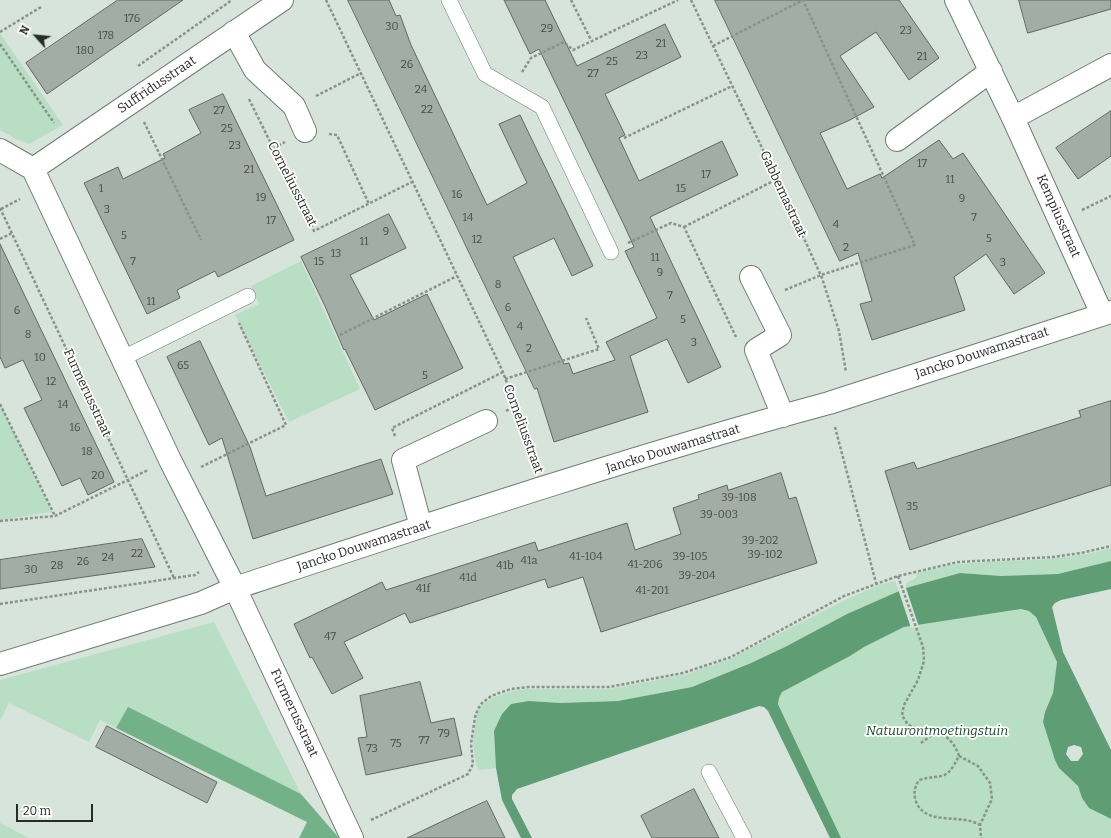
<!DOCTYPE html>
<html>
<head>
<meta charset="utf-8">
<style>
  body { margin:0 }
  #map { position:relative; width:1111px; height:838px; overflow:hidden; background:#d7e4db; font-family:Bitter,serif }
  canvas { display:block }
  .north { position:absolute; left:16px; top:16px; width:40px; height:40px; -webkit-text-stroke:3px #fff; paint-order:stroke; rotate:297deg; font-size:11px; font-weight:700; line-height:16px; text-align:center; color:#282c29 }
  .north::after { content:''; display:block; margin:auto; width:14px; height:18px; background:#282c29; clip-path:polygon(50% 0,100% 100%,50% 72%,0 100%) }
  .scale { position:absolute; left:16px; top:804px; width:77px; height:18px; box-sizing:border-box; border:2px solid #282c29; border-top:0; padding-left:5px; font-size:12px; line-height:14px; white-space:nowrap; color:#282c29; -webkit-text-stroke:3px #fff; paint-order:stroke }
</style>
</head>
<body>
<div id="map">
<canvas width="1111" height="838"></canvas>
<div class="north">N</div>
<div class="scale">20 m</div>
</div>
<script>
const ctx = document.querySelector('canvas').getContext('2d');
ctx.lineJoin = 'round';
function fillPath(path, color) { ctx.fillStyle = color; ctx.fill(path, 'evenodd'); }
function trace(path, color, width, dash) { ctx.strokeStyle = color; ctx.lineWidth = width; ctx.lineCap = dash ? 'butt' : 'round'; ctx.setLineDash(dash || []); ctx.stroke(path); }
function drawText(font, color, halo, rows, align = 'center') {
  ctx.font = font + ' Bitter,serif'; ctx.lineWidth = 3.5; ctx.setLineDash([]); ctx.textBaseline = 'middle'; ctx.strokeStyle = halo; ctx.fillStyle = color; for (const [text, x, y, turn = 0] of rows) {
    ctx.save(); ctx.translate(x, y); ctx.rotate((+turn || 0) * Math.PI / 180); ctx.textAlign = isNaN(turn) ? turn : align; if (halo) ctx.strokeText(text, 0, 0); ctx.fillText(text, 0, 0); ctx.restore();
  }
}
fillPath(new Path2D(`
  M0,33L63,125L29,144L18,140L0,130Z
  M301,261L360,389L289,422L235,315L259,304L251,286Z
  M0,403L52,512L0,520Z
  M1111,548V561L1059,574L1001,576L960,573L906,588V583L916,578L917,573C931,570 945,566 959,564C1010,559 1061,563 1111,548Z
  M895,581L899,591L847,614L785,647L751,663L692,687L618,701L560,703L529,701L494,731L496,768L480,770L476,765L473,744L476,717L479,710L483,704L492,698L512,691L529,689H609L684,675L732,658L847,599L882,584Z
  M1021,609L1029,611L1036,617L1057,662L1053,693L1045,712L1059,768L1078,786L1082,798L1101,815L1111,819V838H841L778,703L779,698L782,692L850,656L863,647L904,627Z
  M214,622L301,794L128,708L116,728L100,720L89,742L9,703L0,721V680Z
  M0,823L29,838H0Z`), '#b8dec3');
fillPath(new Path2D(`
  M128,707L301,794L339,838H299L307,822L116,728Z`), '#73b188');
fillPath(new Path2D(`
  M1111,561V589L1061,600L1055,603L1052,607L1063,652L1111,750V819L1089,808L1082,798L1078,786L1059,768L1055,760L1043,722L1045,712L1053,693L1057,662L1036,617L1029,611L1021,609L904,627L864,647L850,656L782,692L779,698L778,704L841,838H830L768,711L764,707L759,706L517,789L512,795V799L532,838H521L502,800L496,768L494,731L502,714L511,704L529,701L560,703L618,701L692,687L751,663L785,647L847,614L906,588L960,573L1001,576L1058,574ZM1074,745L1081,747L1083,754L1078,761H1071L1066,754L1068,747Z`), '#5f9d75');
fillPath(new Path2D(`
  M906,586V588L919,627L911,628L898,589Z`), '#d7e4db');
const building = new Path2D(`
  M118,0H183L47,94L26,63Z
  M348,0H389L396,16L400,15L411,45L487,205L527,183L499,124L520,115L593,266L572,276L554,238L513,257L564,364L569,363L573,374L615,360L606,342L657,318L625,251L634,247L625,227L539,49L530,54L504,0H545L577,66L665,24L681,57L605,94L625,135L619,138L639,181L722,141L738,175L650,217L721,367L688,383L667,339L630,356L648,412L554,442L537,388L535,389Z
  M715,0H899L939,58L909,80L876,32L840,56L874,107L848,121L820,133L847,189L880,174L882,178L939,140L953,159L963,153L1045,273L1014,294L986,254L954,277L965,310L872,340L860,304L872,301L858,253L840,261Z
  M1019,0H1111V9L1028,33Z
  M223,94L294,240L218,277L215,271L177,290L180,298L147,314L84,183L118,167L123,179L165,158L163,154L201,133L189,110Z
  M1111,111V156L1078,179L1056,148Z
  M389,214L406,248L350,275L374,320L427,294L463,368L375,410L345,349L344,350L324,304L301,257Z
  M0,244L114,482L88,495L80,478L62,486L24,408L42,400L23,360L5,368L0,357Z
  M200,341L250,447L266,496L381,459L393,494L253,539L222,438L209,445L167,357Z
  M1111,401V485L910,550L885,471L914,462L917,469L1081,417L1079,411Z
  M781,473L789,499L796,497L817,563L601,632L583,577L548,588L545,579L410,623L405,613L344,642L363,678L332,694L312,657L310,658L294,624L382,582L386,590L535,542L538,551L627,523L635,550L681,534L673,508L699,499L698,495L727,485L728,490Z
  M142,539L155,567L0,589V560Z
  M420,682L431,723L454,718L462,755L366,775L358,738L367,737L360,696Z
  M107,726L217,782L207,803L96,747Z
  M694,789L719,838H652L641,816Z
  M487,801L505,838H407L464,811Z`);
fillPath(building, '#a2ada5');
trace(building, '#5e6961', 1);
const service = new Path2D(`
  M449,0L485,74L542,107L611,252
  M123,358L248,296
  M709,772L744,838`);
const minor = new Path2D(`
  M956,0L1013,118L1102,314
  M234,32L255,70L294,106L305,131
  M1013,118L1111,65
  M897,140L991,71
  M0,150L33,169
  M33,169L170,460L235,588L352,838
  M33,169L282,0
  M751,277L780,335L756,350L783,416
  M421,527L403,460L486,421
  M0,664L201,603L235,588C432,523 629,457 829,403L1111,312`);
trace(service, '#717c74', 16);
trace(minor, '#717c74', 24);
trace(new Path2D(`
  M326,0L503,372L536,464
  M571,0L591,40
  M691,0L777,179L822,278L839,331L846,372
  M0,32L41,7
  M0,44L54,123
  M713,46L803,0
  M138,66L232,0
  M522,72L531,58L564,42L573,50L678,0
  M316,96L361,73
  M249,99L314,231L412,182
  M144,122L201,240
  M329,134L337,135L369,204
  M624,138L732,86
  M274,148L285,142
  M0,208L174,578
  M1,209L20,199
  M1082,210L1111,196
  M684,227L777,179
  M0,239L12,233
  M628,243L671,223L684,227L736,337
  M785,290L821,275L915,245L803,0
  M340,335L457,276
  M505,379L599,349L586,318
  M0,404L55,516
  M506,411L515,406
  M835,427L876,583
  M395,436L392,428L503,372
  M201,467L286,425L239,323
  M0,521L55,516L148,470
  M898,576L923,647L924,661L918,680L904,705L902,715C904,718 906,723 909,725C918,731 927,729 936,732C948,735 956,746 959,756C945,783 944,773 919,780C914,788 913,795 917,804C929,826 960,813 980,825
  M0,604L195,575L199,572
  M921,743L936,732
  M959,756L978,766L990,783L992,799L980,825L981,838
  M371,820L468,774L473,764L471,744L475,717L478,709L482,703L491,696L499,693L511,689L529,687H609L683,673L731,657L844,596L898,576L958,562L1053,557L1081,553L1111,546`), '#89928b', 2.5, [3, 2]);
trace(service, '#fff', 15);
trace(minor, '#fff', 22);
drawText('11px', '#464c48', null, [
  ["176",132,19],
  ["30",392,27],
  ["29",547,29],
  ["23",906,31],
  ["178",106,36],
  ["21",661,44],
  ["180",85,51],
  ["23",642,56],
  ["21",922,57],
  ["25",612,62],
  ["26",407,65],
  ["27",593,74],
  ["24",421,90],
  ["22",427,110],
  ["27",219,111],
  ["25",227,129],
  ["23",235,146],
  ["17",922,164],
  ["21",249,170],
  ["17",706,175],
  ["11",950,180],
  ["1",101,189],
  ["15",681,189],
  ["16",457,195],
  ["19",261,198],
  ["9",962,199],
  ["3",107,210],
  ["14",468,218],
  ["7",974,218],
  ["17",271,221],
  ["4",836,225],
  ["9",386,232],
  ["5",124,236],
  ["5",989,239],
  ["12",477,240],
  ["11",364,242],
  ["2",846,248],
  ["13",336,254],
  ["11",655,258],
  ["7",133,262],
  ["15",319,262],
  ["3",1003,263],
  ["9",660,273],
  ["8",498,285],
  ["7",670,296],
  ["11",151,302],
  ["6",508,308],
  ["6",17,311],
  ["5",683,320],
  ["4",520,327],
  ["8",28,335],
  ["3",694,343],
  ["2",529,349],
  ["10",40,358],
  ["65",183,366],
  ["5",425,376],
  ["12",51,382],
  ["14",63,405],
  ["16",75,428],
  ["18",87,452],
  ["20",98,476],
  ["39-108",739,498],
  ["35",912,507],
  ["39-003",719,515],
  ["39-202",760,541],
  ["22",137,554],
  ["39-102",765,555],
  ["41-104",586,557],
  ["39-105",690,557],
  ["24",108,558],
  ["41a",529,561],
  ["26",83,562],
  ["41-206",645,565],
  ["28",57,566],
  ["41b",505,566],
  ["30",31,570],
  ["39-204",697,576],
  ["41d",468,578],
  ["41f",423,589],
  ["41-201",652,591],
  ["47",330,637],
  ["79",444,734],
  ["77",424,741],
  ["75",396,744],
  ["73",372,749]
]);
drawText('13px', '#282c29', '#fff', [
  ["Suffridusstraat",157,85,-34],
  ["Corneliusstraat",292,184,63],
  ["Gabbemastraat",783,194,65],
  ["Kempiusstraat",1058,216,66],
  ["Jancko Douwamastraat",982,353,-18],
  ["Furmerusstraat",87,393,65],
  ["Corneliusstraat",523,429,70],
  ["Jancko Douwamastraat",673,449,-17],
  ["Jancko Douwamastraat",364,546,-18],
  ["Furmerusstraat",294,713,65]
]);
drawText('italic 13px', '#18482c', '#fff', [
  ["Natuurontmoetingstuin",937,731]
]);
</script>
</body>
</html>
